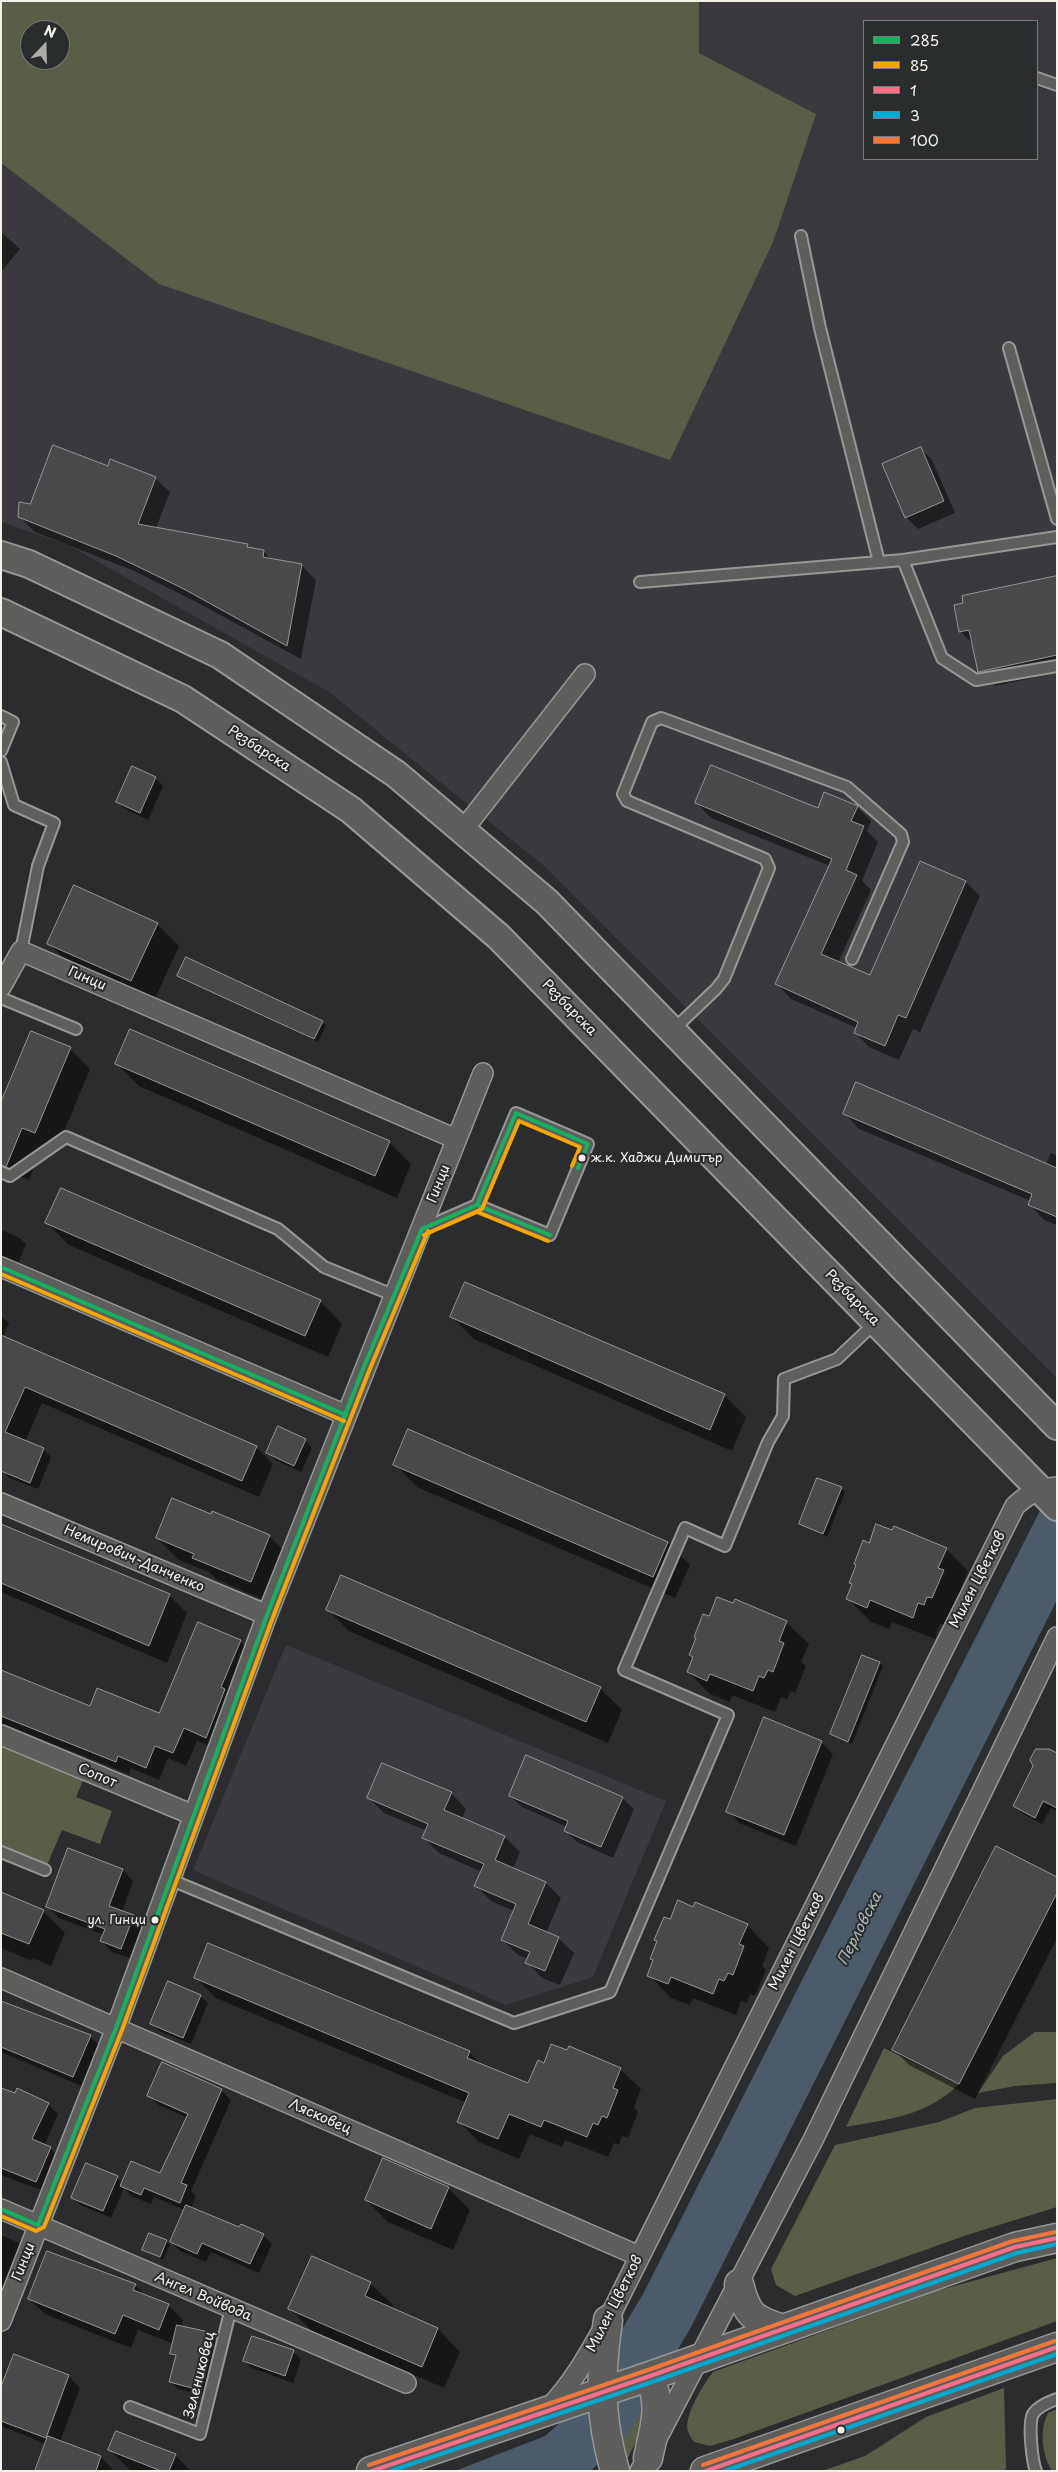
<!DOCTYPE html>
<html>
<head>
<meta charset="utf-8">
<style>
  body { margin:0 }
  #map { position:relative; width:1058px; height:2472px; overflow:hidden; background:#2b2c2d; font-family:"Playpen Sans",sans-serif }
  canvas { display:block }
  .frame { position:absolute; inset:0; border:2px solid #f4f1e8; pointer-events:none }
  .legend { position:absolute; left:863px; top:20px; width:175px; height:140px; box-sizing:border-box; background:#2a2d2e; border:1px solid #7b7b78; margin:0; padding:6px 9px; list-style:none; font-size:15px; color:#f4f1e8 }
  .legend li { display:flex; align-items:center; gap:10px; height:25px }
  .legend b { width:25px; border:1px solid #7b7b78 }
  .north { position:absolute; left:20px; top:20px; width:50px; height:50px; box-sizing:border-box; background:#2a2d2e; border:1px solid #7b7b78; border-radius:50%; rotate:21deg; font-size:14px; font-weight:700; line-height:20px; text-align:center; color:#f4f1e8 }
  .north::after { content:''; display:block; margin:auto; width:18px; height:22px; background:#aeaca7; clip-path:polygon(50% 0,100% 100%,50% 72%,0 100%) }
</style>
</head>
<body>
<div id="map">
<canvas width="1058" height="2472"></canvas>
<div class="frame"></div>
<ul class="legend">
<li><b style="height:6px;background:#13b361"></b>285</li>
<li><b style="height:6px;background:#f7a600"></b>85</li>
<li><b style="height:6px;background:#fb6d88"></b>1</li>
<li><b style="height:6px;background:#00a9ce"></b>3</li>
<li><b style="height:6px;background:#f5763a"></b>100</li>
</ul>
<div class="north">N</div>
</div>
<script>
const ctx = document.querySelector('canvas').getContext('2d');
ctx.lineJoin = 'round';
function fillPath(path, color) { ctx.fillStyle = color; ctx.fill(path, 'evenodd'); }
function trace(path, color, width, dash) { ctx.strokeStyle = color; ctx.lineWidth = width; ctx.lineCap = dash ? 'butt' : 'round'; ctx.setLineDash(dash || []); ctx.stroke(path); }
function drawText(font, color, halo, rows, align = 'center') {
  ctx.font = font + ' "Playpen Sans",sans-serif'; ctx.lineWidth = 4; ctx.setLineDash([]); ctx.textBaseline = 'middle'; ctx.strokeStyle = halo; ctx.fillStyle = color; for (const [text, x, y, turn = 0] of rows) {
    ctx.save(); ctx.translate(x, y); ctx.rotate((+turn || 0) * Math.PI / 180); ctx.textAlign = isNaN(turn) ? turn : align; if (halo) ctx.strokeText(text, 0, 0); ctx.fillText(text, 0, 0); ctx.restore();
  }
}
fillPath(new Path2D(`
  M699,1H1057V1378L544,866L329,692L70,546L1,522V163L159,284L816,114L698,53ZM864,21H1037V159H864Z
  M286,1645L666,1801L593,1977L506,2005L193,1870Z`), '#3b393d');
fillPath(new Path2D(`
  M1,1H699V53L816,114L773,242L670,460L159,284L1,163ZM30,30H60V60H30Z
  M1,1735L87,1771L76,1797L112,1811L100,1844L62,1830L45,1870L1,1852Z
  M1035,2032H1057V2083L1015,2086L978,2093L1003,2056Z
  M884,2048L959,2084C927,2116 889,2119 846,2127Z
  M1057,2099V2207L970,2234L795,2296L776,2285L771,2269L835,2145L939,2122L975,2108Z
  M1057,2258V2321L734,2439L710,2446L694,2442C692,2439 689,2435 688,2431C683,2416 704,2384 713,2372L936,2291Z
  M1004,2388L1006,2468L1004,2471H822L865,2456L926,2417Z
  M637,2397L651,2413L626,2461L616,2418Z
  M1057,2409V2471H1052C1042,2454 1039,2431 1048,2413Z`), '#595e48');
fillPath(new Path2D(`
  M1057,1477V1600L690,2329L629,2432L591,2471H455L545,2436L573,2411L643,2294Z`), '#4b5b6a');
fillPath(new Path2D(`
  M1,232L20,249L1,272Z
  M921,449L932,460L955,513L918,529L906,517Z
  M108,468L155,478L170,492L156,528L247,545L251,549L263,551L272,560L301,565L316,580L301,659L198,603L132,570L35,532L20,517L31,505Z
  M1057,577V673L995,686L979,671L974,645L960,631Z
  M155,778L163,786L148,820L125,809L117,802Z
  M697,803L818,810L857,807L871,821L867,831L878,842L862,881L871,890L838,963L870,977L966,882L980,896L920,1032L913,1029L899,1060L869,1047L855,1032L857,1028L791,999L777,984L830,866L711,818Z
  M157,924L179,946L153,1003L71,966L49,943Z
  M178,976L322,1022L326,1025L318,1042Z
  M70,1049L90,1069L55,1153L42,1147L29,1180L5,1171L1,1179V1105Z
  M116,1063L389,1142L411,1164L397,1198L139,1086Z
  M844,1113L1046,1164L1051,1153L1057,1156V1225L1044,1220L1029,1204L1031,1201L859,1129Z
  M47,1223L320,1301L342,1324L328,1357L69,1245Z
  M1,1230L18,1237L26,1244L18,1264L1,1257Z
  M1,1316L9,1323L3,1337L256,1447L273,1464L259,1497L42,1403L25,1442L43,1449L51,1457L38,1489L9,1478L2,1470Z
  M451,1316L724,1395L746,1417L732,1451L474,1339Z
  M305,1440L312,1448L301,1472L275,1460L267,1453Z
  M395,1464L668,1543L690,1565L675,1598L417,1487Z
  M841,1488L845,1492L827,1537L800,1524Z
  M212,1513L269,1536L292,1559L273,1604L216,1579L209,1572L179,1560L157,1538L211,1516Z
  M1,1524L169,1595L187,1613L167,1663L1,1592Z
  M870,1544L946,1549L968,1571L961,1589L965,1593L946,1626L940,1624L935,1639L892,1622L889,1629L870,1621L848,1599Z
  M327,1609L600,1688L622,1710L608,1743L349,1631Z
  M710,1618L786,1622L809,1644L801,1662L806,1666L795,1693L790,1691L787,1700L781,1697L775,1712L732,1695L730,1702L710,1694L688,1672L694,1658L691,1655Z
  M240,1641L253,1655L220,1750L197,1741L186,1766L168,1758L159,1780L131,1768L129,1774L1,1723V1671L91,1708L160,1715Z
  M879,1663L883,1666L852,1744L835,1737L831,1734Z
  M821,1742L833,1754L796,1846L739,1823L728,1811Z
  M1057,1754V1811L1051,1808L1042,1824L1022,1813L1014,1806Z
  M451,1793L466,1809L462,1819L505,1837L520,1852L513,1869L546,1883L561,1898L546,1933L558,1938L574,1953L560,1985L542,1978L527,1962L528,1959L518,1955L502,1939L514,1911L491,1901L476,1886L482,1872L439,1853L424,1838L427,1831L384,1813L368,1797Z
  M510,1796L622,1798L634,1809L613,1858L577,1842L565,1830L567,1827L522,1807Z
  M69,1850L123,1870L133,1881L122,1912L133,1916L144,1927L132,1959L112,1952L102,1941L104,1935L59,1918L48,1907Z
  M1057,1878V1938L975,2099L909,2065L894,2050Z
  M1,1893L43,1911L65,1933L51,1966L33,1958L32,1961L1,1948Z
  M694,1908L747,1925L769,1948L762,1966L766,1970L755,1996L750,1994L747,2003L741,2001L736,2015L693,1998L690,2005L671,1998L649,1975L654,1961L651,1958L671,1921Z
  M195,1977L469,2052L483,2066L529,2085L544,2064L620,2069L641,2089L634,2107L638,2112L628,2138L622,2136L619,2145L614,2143L608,2157L565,2140L562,2147L530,2134L519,2159L479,2142L459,2122L467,2103L216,1998Z
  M200,1996L208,2003L191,2044L159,2031L151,2023Z
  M1,2002L90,2037L101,2047L84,2087L1,2052Z
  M1,2089L48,2104L58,2114L44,2146L50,2148L60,2159L46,2192L1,2175Z
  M221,2090L231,2100L191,2191L196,2196L191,2208L240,2229L263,2235L272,2244L259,2273L211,2252L206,2262L180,2251L171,2242L185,2210L154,2197L151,2204L131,2196L124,2188L111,2218L80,2205L73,2197L117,2178L123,2183L161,2175L187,2118L159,2105L149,2095Z
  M448,2188L470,2210L453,2250L388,2222L366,2200Z
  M1,2235L17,2242L32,2256L1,2328Z
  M166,2241L170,2245L163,2260L144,2249Z
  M370,2283L393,2305L391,2309L438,2329L460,2352L444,2388L312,2331L290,2309Z
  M135,2285L147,2297L168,2305L183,2320L181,2327L208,2333L216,2340L204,2396L178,2389L170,2382L176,2358L171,2353L174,2344L138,2330L131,2348L45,2314L29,2299Z
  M293,2352L301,2359L293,2383L252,2368L244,2361Z
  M14,2356L69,2376L80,2388L60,2442L101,2457L114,2471H36L46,2444L1,2426V2391Z
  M110,2450L175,2455L191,2471H131Z`), '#0007');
const building = new Path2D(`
  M53,445L108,466L110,459L156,477L138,524L248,544L247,547L264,550L263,557L302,564L287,646L182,588L116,556L18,517L19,502L30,504Z
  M921,447L944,501L905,518L882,464Z
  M1057,576V655L978,672L969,630L959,632L954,605L963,603L962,596Z
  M711,765L818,808L824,792L858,806L851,821L864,826L846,870L857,875L821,954L870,975L920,861L966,881L906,1018L898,1015L885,1046L854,1033L858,1022L775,984L832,859L695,803Z
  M132,766L156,777L140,813L116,802Z
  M74,885L158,923L131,981L47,944Z
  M186,957L323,1021L314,1039L177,976Z
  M130,1029L390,1141L375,1176L115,1064Z
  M31,1031L71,1047L35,1133L22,1128L6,1167L1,1165V1102Z
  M856,1082L1057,1168V1217L1028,1205L1032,1194L843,1114Z
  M61,1188L321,1300L305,1336L45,1223Z
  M465,1282L725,1394L710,1430L450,1317Z
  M1,1335L257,1446L242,1481L25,1387L5,1432L44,1448L30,1483L1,1471Z
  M278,1426L306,1439L294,1466L266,1453Z
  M408,1429L668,1542L653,1577L393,1465Z
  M817,1478L842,1487L823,1534L799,1524Z
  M172,1498L211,1514L212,1511L270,1535L251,1582L192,1558L194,1554L156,1538Z
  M1,1524L170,1594L149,1646L1,1583Z
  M876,1524L892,1530L894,1526L947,1548L938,1568L944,1570L932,1598L927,1597L924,1605L918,1603L913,1618L870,1600L867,1608L846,1599L852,1584L849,1583L856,1565L854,1564L863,1540L869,1543Z
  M341,1575L601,1687L586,1722L326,1610Z
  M717,1597L733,1603L735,1599L787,1621L779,1641L784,1643L773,1672L768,1670L764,1678L759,1676L753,1691L710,1674L707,1681L687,1672L693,1657L689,1655L696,1638L694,1637L703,1614L709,1616Z
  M198,1622L241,1640L221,1687L225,1689L206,1738L184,1728L173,1753L155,1746L146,1768L118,1756L116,1762L1,1716V1670L90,1706L97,1688L159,1713Z
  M862,1655L880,1662L848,1742L830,1734Z
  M764,1717L822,1741L784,1835L726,1812Z
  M1036,1749H1049L1057,1753V1808L1043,1801L1035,1818L1013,1806L1033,1766L1030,1760Z
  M526,1755L623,1797L601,1847L564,1831L568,1821L509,1796Z
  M382,1763L452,1792L444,1810L505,1836L495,1860L546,1882L528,1924L559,1937L545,1971L525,1963L530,1952L501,1940L516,1904L474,1886L484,1864L422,1838L428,1824L367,1798Z
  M996,1846L1057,1877V1893L959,2084L892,2050Z
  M68,1848L123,1869L109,1906L134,1915L121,1949L100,1941L105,1929L46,1907Z
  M1,1892L44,1910L29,1944L1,1933Z
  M678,1900L693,1907L695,1902L748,1924L739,1944L744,1946L733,1975L728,1973L724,1981L719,1979L713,1994L671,1977L668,1984L647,1976L653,1960L650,1959L657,1941L654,1940L664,1917L670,1919Z
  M208,1943L470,2051L467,2058L528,2083L538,2060L544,2063L551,2044L567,2050L569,2046L621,2068L613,2088L618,2090L607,2118L602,2116L598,2125L593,2123L587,2137L544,2120L541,2127L509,2114L498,2139L457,2122L469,2093L194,1978Z
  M168,1981L201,1995L183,2038L150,2024Z
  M1,2001L91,2035L73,2077L1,2047Z
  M162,2062L222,2089L181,2183L187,2185L180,2203L144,2188L141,2195L120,2186L131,2161L160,2173L188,2114L147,2096Z
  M1,2088L15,2093L17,2088L49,2103L32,2139L51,2147L36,2182L1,2168Z
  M383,2158L449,2187L431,2229L365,2200Z
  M86,2163L118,2176L103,2211L71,2198Z
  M186,2205L239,2227L241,2224L264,2234L250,2264L202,2243L197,2254L170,2242Z
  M149,2233L167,2240L160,2257L142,2250Z
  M47,2251L136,2284L133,2290L169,2304L159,2330L123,2315L115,2334L28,2299Z
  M312,2256L371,2282L365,2296L438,2328L422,2367L288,2309Z
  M177,2325L209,2332L196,2389L169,2382L176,2355L170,2354Z
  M252,2336L294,2350L285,2376L243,2361Z
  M14,2354L69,2375L46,2438L1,2421V2387Z
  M116,2431L176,2454L169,2471H161L108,2450Z
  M48,2436L101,2456L96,2471H35Z`);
fillPath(building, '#4a494b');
trace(building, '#979796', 1);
const lane = new Path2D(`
  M1037,78L1057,85
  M801,236L820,328L879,562
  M1009,348L1057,519
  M903,560L942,658L976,680L1057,666
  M640,582L903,560L1057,537
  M1,716L13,722L1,751
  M1,762L14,805L54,823L38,866L21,951
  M1,998L76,1029
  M673,1030L716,989L724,979L769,868L765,859L627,801L623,794L652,722L661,718L847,787L901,834L903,842L852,959
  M1,1172L10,1176L66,1137L278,1229L324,1267L393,1295
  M422,1229L477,1205L516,1113L588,1144L550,1235L477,1205
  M1,1852L45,1870
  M169,1879L514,2023L610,1992L728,1715L624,1670L685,1528L725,1546L768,1442L783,1416L784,1379L837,1359L875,1323
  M130,2407L200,2434L231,2308
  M1036,2471C1032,2461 1028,2424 1033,2414C1038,2406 1049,2402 1057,2399`);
const street = new Path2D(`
  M463,830L585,674
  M1,987L21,951L456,1139
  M1,1267L346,1415
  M1,1503L267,1615
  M1,1735L193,1815
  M1,1978L639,2256
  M1,2209L406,2383
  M1,2321L116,2028L267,1615L483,1073
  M548,2409C574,2382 590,2352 608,2320L1015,1506C1029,1493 1038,1489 1057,1487
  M640,2471L813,2140L1057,1637`);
const secondary = new Path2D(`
  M1,555L29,564L220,655L396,774L547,902L1057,1426
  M1,612L183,699L351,810L499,937L1057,1507`);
const primary = new Path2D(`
  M739,2284C747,2315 752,2319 783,2329
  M608,2320C600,2376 599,2415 615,2471
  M648,2458C655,2425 662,2409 650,2376
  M371,2471L650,2376L1015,2247L1057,2238
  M705,2471L1057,2347`);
trace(lane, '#979796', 14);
trace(street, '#979796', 22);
trace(secondary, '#979796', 30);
trace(primary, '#979796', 31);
trace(lane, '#5d5d5c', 10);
trace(street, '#5d5d5c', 19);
trace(secondary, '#5d5d5c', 26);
trace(primary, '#5d5d5c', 28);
trace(new Path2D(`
  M438,1222L477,1205L550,1235
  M422,1229L477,1205L516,1113L588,1144L578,1168
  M1,1267L346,1415
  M1,2209L38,2225L116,2028L267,1615L363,1369L422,1229`), '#13b361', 4);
trace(new Path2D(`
  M440,1228L477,1212L548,1241
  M424,1235L482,1209L519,1121L580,1147L572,1166
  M1,1274L344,1421
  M1,2216L36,2231L44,2227L122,2030L273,1617L369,1371L428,1231`), '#f7a600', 4);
trace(new Path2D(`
  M372,2471L650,2376L1015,2247L1057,2238
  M706,2471L1057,2347`), '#fb6d88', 4);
trace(new Path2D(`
  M391,2471L652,2382L1017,2253L1057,2244
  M725,2471L1057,2354`), '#00a9ce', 4);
trace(new Path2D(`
  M369,2465L648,2370L1013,2241L1056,2232
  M703,2465L1055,2341`), '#f5763a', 4);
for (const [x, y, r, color] of [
  [582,1158,4.5,"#f4f1e8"],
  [155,1920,4.5,"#f4f1e8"],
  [841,2430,4.5,"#f4f1e8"]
]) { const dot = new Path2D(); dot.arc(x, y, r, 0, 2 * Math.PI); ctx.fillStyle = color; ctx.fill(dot); trace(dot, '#2a2d2e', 2); }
drawText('13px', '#f4f1e8', '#2a2d2e', [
  ["ж.к. Хаджи Димитър",591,1158],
  ["ул. Гинци",146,1920,"right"]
], 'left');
drawText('14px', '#f4f1e8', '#2a2d2e', [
  ["Резбарска",259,749,33],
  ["Гинци",87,979,23],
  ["Резбарска",569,1008,46],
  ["Гинци",439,1184,-69],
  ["Резбарска",852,1298,46],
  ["Немирович-Данченко",134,1559,23],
  ["Милен Цветков",978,1580,-63],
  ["Сопот",97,1776,23],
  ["Милен Цветков",797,1942,-63],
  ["Лясковец",320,2117,24],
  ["Гинци",24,2262,-69],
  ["Ангел Войвода",203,2297,23],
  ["Милен Цветков",615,2304,-63],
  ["Зелениковец",200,2375,-76]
]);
drawText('italic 15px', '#b2b7b8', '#2a2d2e', [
  ["Перловска",860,1929,-63]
]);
</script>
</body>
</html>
